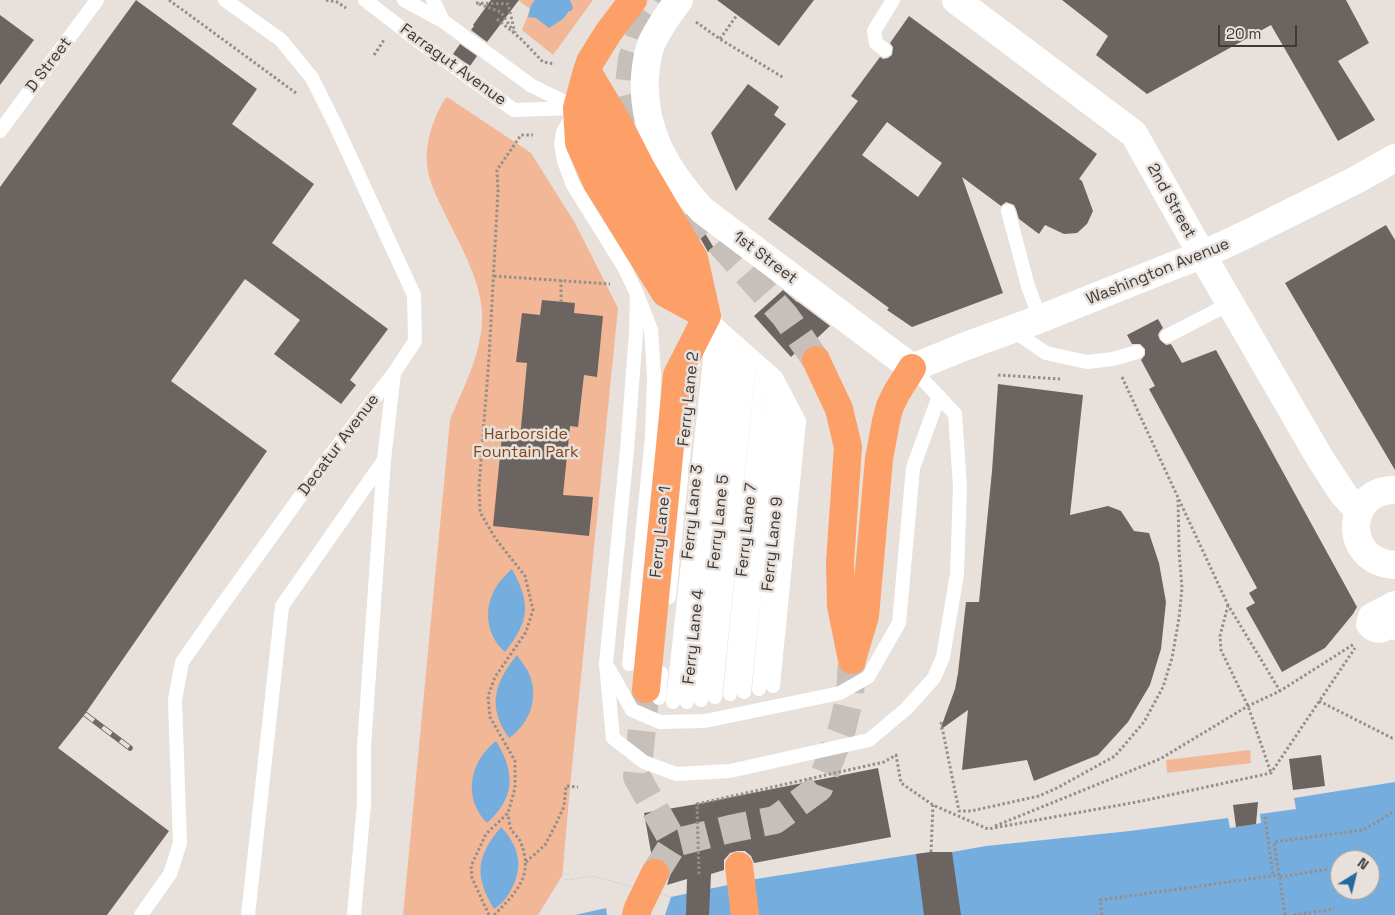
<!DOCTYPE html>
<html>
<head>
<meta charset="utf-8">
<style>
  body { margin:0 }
  #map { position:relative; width:1395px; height:915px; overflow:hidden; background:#e8e0db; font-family:"Space Grotesk",sans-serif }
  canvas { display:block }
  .north { position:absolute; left:1330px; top:850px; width:50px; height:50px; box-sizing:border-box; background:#e8e0db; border:1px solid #a49e9a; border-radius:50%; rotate:36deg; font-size:14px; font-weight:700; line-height:20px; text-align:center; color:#3e3a38 }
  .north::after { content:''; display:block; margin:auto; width:18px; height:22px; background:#236a9e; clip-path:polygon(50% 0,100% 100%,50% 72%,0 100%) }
  .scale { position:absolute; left:1218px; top:25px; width:79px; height:22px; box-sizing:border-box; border:2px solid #3e3a38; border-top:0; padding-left:6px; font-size:15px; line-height:18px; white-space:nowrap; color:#3e3a38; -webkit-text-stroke:4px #e8e0db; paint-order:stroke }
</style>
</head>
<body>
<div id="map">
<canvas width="1395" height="915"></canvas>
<div class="north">N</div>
<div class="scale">20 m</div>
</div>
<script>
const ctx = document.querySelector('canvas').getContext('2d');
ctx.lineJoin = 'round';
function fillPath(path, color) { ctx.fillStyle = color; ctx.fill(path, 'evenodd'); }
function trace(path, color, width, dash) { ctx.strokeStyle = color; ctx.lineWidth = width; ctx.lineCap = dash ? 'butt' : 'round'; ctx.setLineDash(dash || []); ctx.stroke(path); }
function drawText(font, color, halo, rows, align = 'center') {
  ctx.font = font + ' "Space Grotesk",sans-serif'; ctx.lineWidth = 5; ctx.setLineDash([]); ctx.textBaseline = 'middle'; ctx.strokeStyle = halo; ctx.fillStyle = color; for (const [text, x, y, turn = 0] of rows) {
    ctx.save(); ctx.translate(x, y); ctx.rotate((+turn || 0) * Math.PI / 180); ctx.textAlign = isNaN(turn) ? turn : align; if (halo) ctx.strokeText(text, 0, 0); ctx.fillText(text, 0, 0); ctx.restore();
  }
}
fillPath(new Path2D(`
  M518,0H593L553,55L522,30L530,9Z
  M447,97L531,153L575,223L618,308L570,787L562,879L540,915H403L450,420C464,386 484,350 482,311C479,276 459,243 444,212C437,197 429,182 427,165C426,151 428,137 433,124C437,114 440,105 447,97Z
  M1250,750L1251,763L1167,773L1166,760Z`), '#f1b796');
fillPath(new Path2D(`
  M535,0H570L573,8L571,11H569L563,19L549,28L536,18L528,17L531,5Z
  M512,569C531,604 530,620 505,652C486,636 483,608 496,587C500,580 506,575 512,569Z
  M517,655C522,663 529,670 531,679C538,701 528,725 509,738C487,707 494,683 517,655Z
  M496,741C515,772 516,797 487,823C462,798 470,761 496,741Z
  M1395,782V915H540L562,879L569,880L592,876L671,897L756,879L916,854L931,852H952L986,846L1130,831L1228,818L1230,828L1261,823L1260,814L1296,809L1294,798ZM1340,860H1370V890H1340Z
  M501,827C518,845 524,865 512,888C508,896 502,904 494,909C474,875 476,857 501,827Z`), '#75aede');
fillPath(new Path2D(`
  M562,876H563V879L569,880L592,876L671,897L665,915H607L606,908L575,915H538Z`), '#e8e0db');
fillPath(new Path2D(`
  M136,0L257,89L232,124L314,184L272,243L388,329L350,380L356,385L341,404L274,354L300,320L245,279L171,381L267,451L85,714L58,748L169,831L107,915H0V187Z
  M491,0H519L487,42L471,30L474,26L473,25Z
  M717,0H814L779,46Z
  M1062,0H1346L1369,43L1338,61L1375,120L1338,141L1271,25L1147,94L1096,55L1108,36Z
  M0,15L34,40L0,85Z
  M909,16L1097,154L1079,179L1082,181L1093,211L1087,224L1077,233L1064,234L1045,225L1039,234L1019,219L1016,209L1014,205L1006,202L1001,206L962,177L1003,293L912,327L887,310L889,308L768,219L858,101L851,96L880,57L883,59L888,58L892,55L893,47L890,43ZM887,122L942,163L918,197L862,155Z
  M460,44L477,56L470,66L453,54Z
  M748,84L779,107L774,115L786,124L736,191L711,133Z
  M696,225L703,230L714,248L708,252L694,227Z
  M1386,225L1395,240V470L1285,283Z
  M783,290L797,302H798L830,326L813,342L810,339L791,357L754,316Z
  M542,300L575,303L574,313L603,316L597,377L584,375L578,427L570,426L563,495L593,497L589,536L493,526L502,436L520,438L527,363L516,362L522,313L540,315Z
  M1158,319L1163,328L1160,331L1158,335L1160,340L1166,345L1171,344L1182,363L1216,350L1357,607L1353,614L1325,648L1282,672L1246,608L1255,603L1249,593L1257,588L1149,389L1155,386L1141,360L1145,355V349L1140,344H1132L1127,335Z
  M998,384L1083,395L1070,515L1108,506L1121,511L1134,531L1149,533L1159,563L1166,602L1161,649L1150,685L1128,722L1098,755L1034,781L1027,760L962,770L968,710L940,730L955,689L958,673L966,602H979L992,471Z
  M1321,755L1325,786L1293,790L1289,759Z
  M878,768L891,837L754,863L751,856L745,851H737L730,853L724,860V870L711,874L709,915H686L687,879L667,885L671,872L668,865L661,859L652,858L644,813L697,804Z
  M1258,802L1256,824L1236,827L1233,805Z
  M931,852H952L961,915H924L916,854Z`), '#6c6460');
trace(new Path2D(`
  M654,159L648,150L636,125L628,94L632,59L642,30L662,0
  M691,210L785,316L816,360
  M646,689L637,777L674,843
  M655,873L674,843L730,829L775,820L819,788L842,729L850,696L852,660`), '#c6bfba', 28, [28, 14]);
trace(new Path2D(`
  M169,0L296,93
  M326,0L337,2L346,8
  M476,3L508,4L515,33
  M479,4L501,12L513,31
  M497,19L521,39L543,62L555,64
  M696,22L720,39L784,78
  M720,39L737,15
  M374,55L384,40
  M494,276L610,284
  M561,302V280
  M998,375L1060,379
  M1122,377L1228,605L1280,691
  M1228,605L1220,636L1221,650L1248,706L1271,773
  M1319,701L1392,738L1395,737
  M941,722L959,811H971L1039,796L1057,788L1115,756L1144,722L1163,687L1172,658L1179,618L1182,588L1179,550L1178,497
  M1265,817L1273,876
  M995,826L1160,759L1248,706L1280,691L1354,644
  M931,852L933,805
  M526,862L545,845L556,824L564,806L566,786L578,787
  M699,874L697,804L884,762L896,755L901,783L933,805L988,829L1142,801L1271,773L1355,648
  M1280,877L1329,869
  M489,915L472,878L471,866L486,834L508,813L515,788V761L490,717L488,696L495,677L526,632L533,610L525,576L495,538L480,512L479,487L489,358L498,191L497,170L521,135H533
  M494,915C516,893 535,875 520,841C518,837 513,833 511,829C509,825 509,818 508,814
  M1102,915L1100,900L1279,875
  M1285,915L1274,842L1363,830L1395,811
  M1294,915L1334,909`), '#958f8b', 3, [2.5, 2.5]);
trace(new Path2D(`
  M365,0L417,40L514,110L575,108
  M404,0L443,21L532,86L577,108L563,132L561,144L564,161L573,185L624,267L637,294L651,330L654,376L652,437L629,664
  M433,0L443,21
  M885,50L876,43L874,31L893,0
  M0,131L97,0
  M1008,211L1028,286L1040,319
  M637,294L636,333L627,450L606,664L613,738L644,762L676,774L730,771L869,740L906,709L934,678L943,657L957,574L960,487L955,414L912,368
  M707,316L776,377L799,421L773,686
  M1012,330L1046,353L1087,362L1113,359L1137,352
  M1167,336L1229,304
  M669,597L693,360
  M609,669L632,710L660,722L705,721L840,693L868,677L899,623L913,468L939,396
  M759,689L787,399
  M744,692L776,378
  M730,694L763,366
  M715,697L750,354
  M659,698L661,673
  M701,700L738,343
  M673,702L714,322
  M687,702L726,333
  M141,915L170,874L180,843L175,700L182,662L222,605L328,458L394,373L415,341L414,295L336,126L312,78L281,40L225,0
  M248,915L282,606L384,460L394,373
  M354,915L364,804V746L384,460`), '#fff', 14);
trace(new Path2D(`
  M956,0L1134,134L1202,255L1321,460L1344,495L1359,511
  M1395,490C1346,489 1340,561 1395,565
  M1395,605L1372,617L1370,624C1378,633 1383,628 1393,622L1395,626`), '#fff', 28);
trace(new Path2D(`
  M679,0C669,13 659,28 652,42C647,53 646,65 645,76C642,131 666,170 702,210L912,368L966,346L1040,319L1170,267L1202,255L1243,236L1356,180L1395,158`), '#fff', 28);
trace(new Path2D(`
  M633,0L608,33L590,62L587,71L577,108L579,143L597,183L665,293L707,316
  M587,71L618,123L640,166L694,258L707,316L677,375L646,689
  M594,104L609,151L697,300
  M816,360L839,409L848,447L840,562L841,606L852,660
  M853,656L865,616L879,459L886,421L890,406L897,392L912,368
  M739,866L745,915
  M636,915L638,908L655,873`), '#fca068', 28);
const rail = new Path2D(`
  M85,714L130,748`);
trace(rail, '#6f6967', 5.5);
trace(rail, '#e8e0db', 4, [11]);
drawText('16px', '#3e3a38', '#e8e0db', [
  ["D Street",49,65,-53],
  ["Farragut Avenue",453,65,36],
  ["2nd Street",1171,201,61],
  ["1st Street",765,258,37],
  ["Washington Avenue",1158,272,-22],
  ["Ferry Lane 2",689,399,-84],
  ["Decatur Avenue",339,445,-53],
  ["Ferry Lane 3",693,512,-84],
  ["Ferry Lane 5",719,522,-84],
  ["Ferry Lane 7",747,530,-84],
  ["Ferry Lane 1",661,532,-84],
  ["Ferry Lane 9",773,544,-84],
  ["Ferry Lane 4",694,637,-84]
]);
drawText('16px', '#81451d', '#e8e0db', [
  ["Harborside",526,435],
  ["Fountain Park",526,453]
]);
</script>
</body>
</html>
